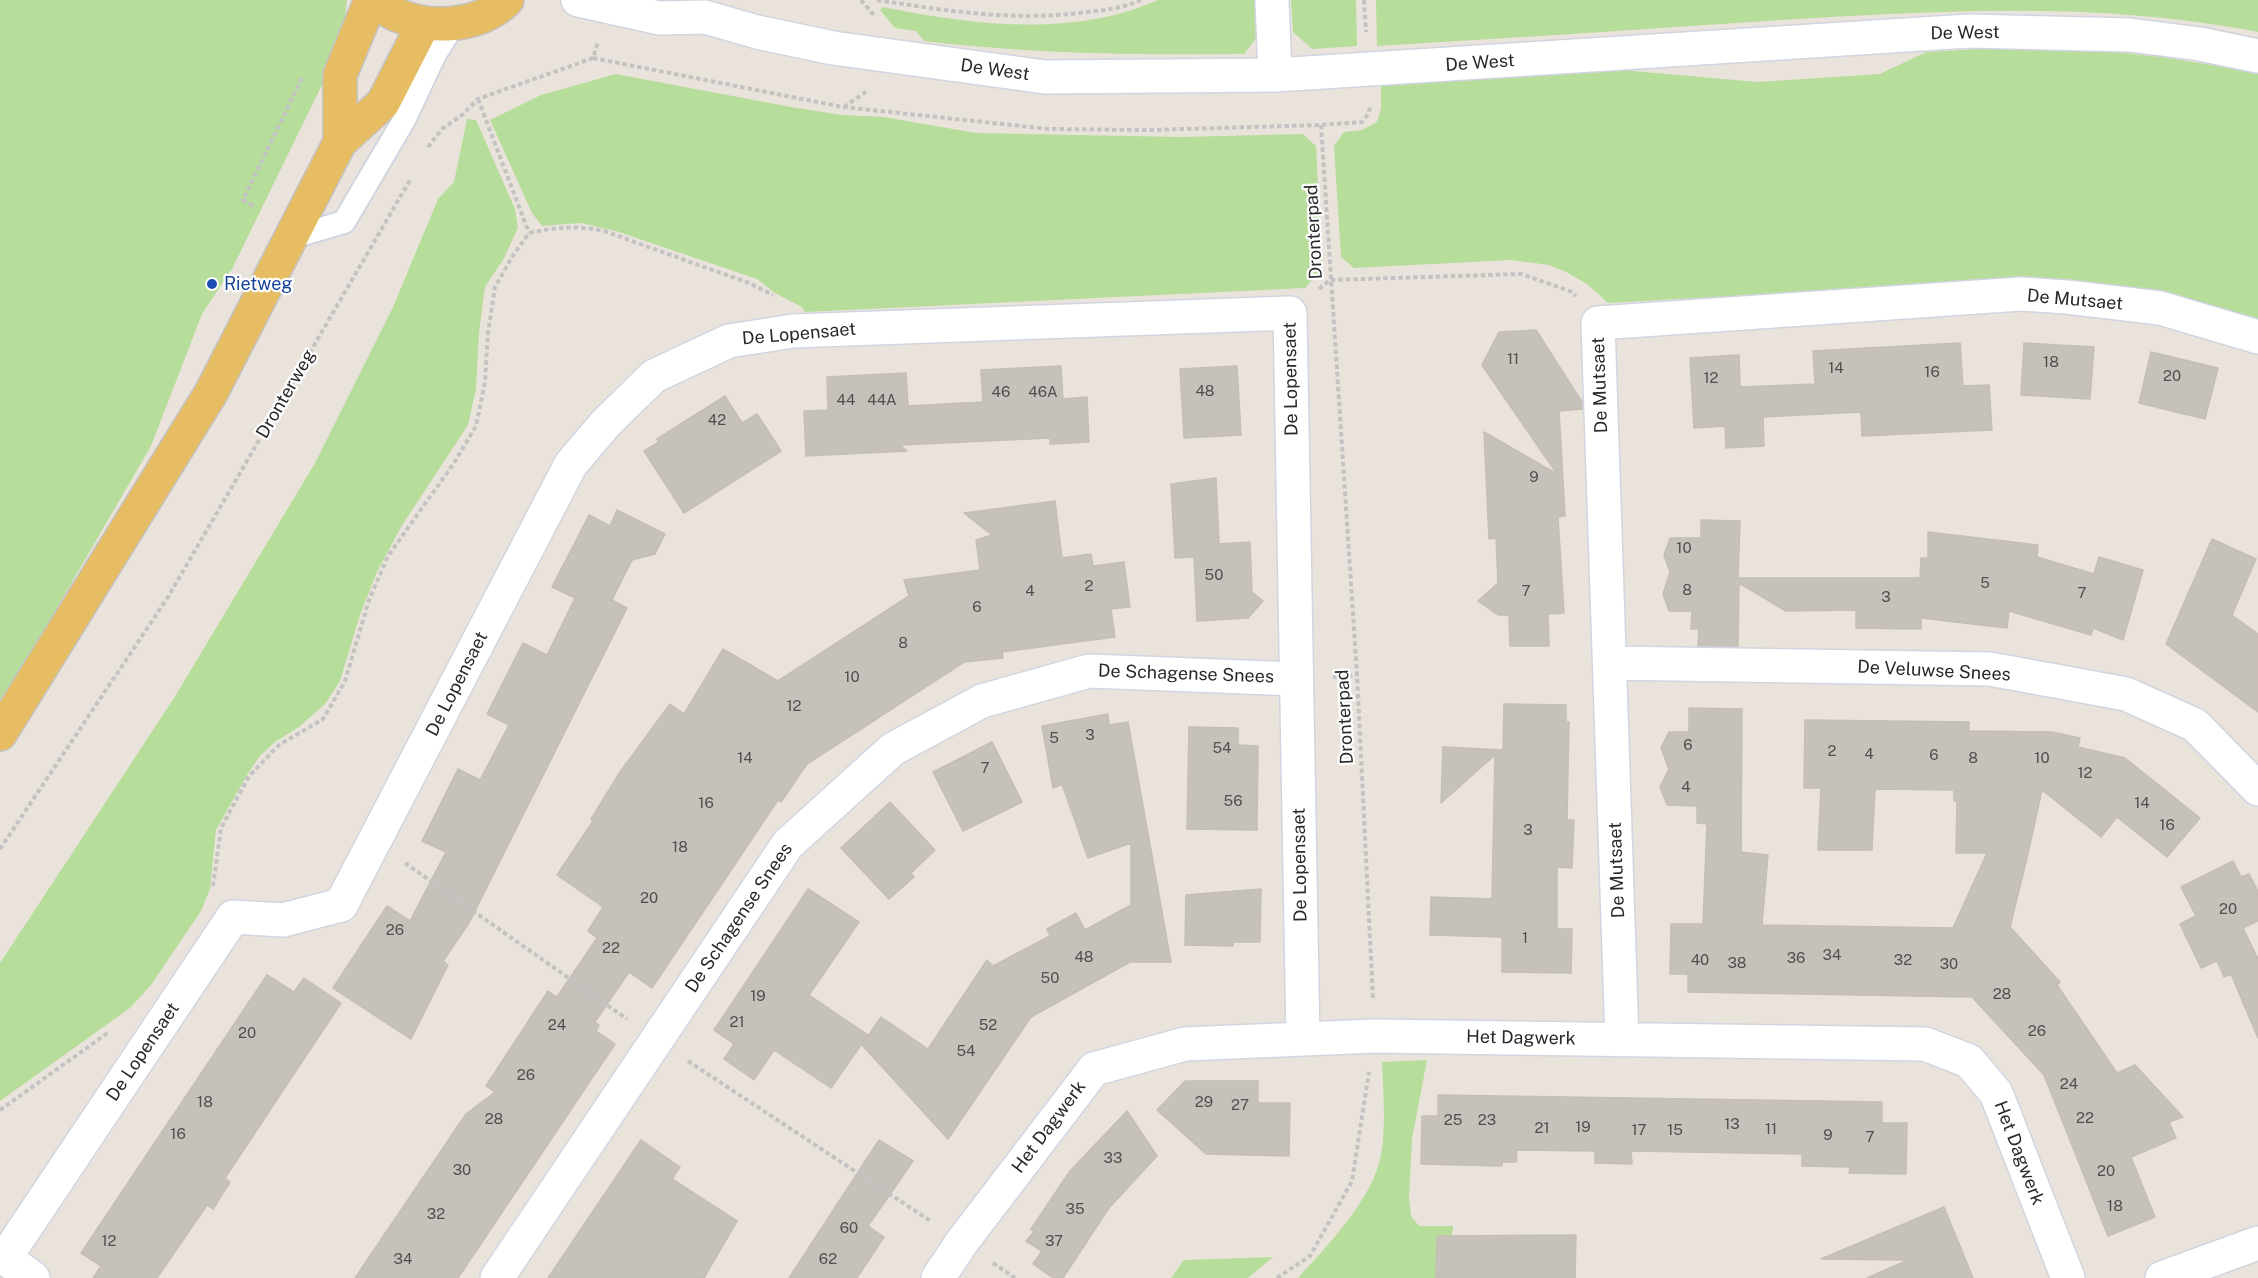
<!DOCTYPE html>
<html>
<head>
<meta charset="utf-8">
<style>
  body { margin:0 }
  canvas { display:block; background:#eae3db }
</style>
</head>
<body>
<canvas width="2258" height="1278"></canvas>
<script>
const ctx = document.querySelector('canvas').getContext('2d');
ctx.lineJoin = 'round';
function fillPath(path, color) { ctx.fillStyle = color; ctx.fill(path, 'evenodd'); }
function trace(path, color, width, dash) { ctx.strokeStyle = color; ctx.lineWidth = width; ctx.lineCap = dash ? 'butt' : 'round'; ctx.setLineDash(dash || []); ctx.stroke(path); }
function drawText(font, color, halo, rows, align = 'center') {
  ctx.font = font + ' "Public Sans",sans-serif'; ctx.lineWidth = 4.5; ctx.setLineDash([]); ctx.textBaseline = 'middle'; ctx.strokeStyle = halo; ctx.fillStyle = color; for (const [text, x, y, turn = 0] of rows) {
    ctx.save(); ctx.translate(x, y); ctx.rotate((+turn || 0) * Math.PI / 180); ctx.textAlign = isNaN(turn) ? turn : align; if (halo) ctx.strokeText(text, 0, 0); ctx.fillText(text, 0, 0); ctx.restore();
  }
}
fillPath(new Path2D(`
  M0,0H347L342,44L232,269L202,314L151,446L0,706Z
  M1158,0H1259L1260,33L1244,54C1135,55 1032,54 924,41L916,31L895,28L880,10L883,7C972,25 1072,38 1158,0Z
  M1291,0H1356L1357,46L1312,49L1293,32Z
  M1376,0H2258V32C2096,0 1930,11 1766,21C1637,30 1507,38 1377,46Z
  M1979,49H2087L2161,57L2258,72V319L2172,295L2133,287L2070,281L1926,285L1608,303L1587,284L1566,272L1549,265L1511,260L1354,268L1341,257L1334,146L1344,132L1362,130L1377,122L1381,108V85L1621,70L1758,82L1880,74L1926,52Z
  M616,74L791,107L842,115L884,117L976,133L1180,137L1303,134L1316,146L1322,269L1305,288L805,312L802,307L775,293L757,279L616,231L580,223L542,226L532,213L490,120L541,95Z
  M467,119L476,120L515,209L518,228L503,260L485,287L479,333L476,389L468,425L401,527L377,572L360,615L340,681L326,703L299,727L275,742L260,756L247,775L216,830L210,889L201,911L151,985L130,1008L0,1101V963L174,698L315,463L393,307L438,199L454,182Z
  M1427,1060L1412,1139L1409,1198L1411,1216L1419,1226H1453L1448,1278H1298C1326,1247 1368,1204 1379,1163C1387,1136 1383,1090 1382,1062Z
  M1273,1257L1248,1278H1171L1184,1260Z`), '#b7dd9b');
const building = new Path2D(`
  M1536,330L1582,402V409L1559,411L1565,516L1558,517L1564,613L1548,614L1549,646H1510L1509,615H1498L1478,601L1498,583L1496,538L1489,539L1484,432L1557,474L1482,365L1499,332Z
  M1960,343L1963,386L1989,385L1992,430L1862,436L1861,412L1763,417L1764,446L1726,448L1725,426L1694,428L1690,358L1739,355L1740,387L1815,384L1813,351Z
  M2024,343L2094,347L2090,399L2021,395Z
  M2151,352L2218,368L2205,419L2139,403Z
  M1061,366L1063,399L1087,397L1089,442L1050,444V438L900,445L907,451L806,456L804,411L828,410L827,377L906,373L908,406L983,402L981,370Z
  M1237,366L1241,435L1184,438L1180,369Z
  M725,396L742,423L757,414L781,451L684,513L644,451L659,442L657,439Z
  M1216,478L1219,544L1250,542L1252,592L1263,601L1248,618L1197,621L1194,557L1175,558L1171,484Z
  M1055,501L1062,558L1091,554L1093,566L1124,562L1130,607L1111,609L1115,637L1002,652L1003,658L964,662L807,764L781,802L778,800L652,988L629,972L595,1022L599,1025L596,1031L615,1044L458,1278H355L466,1114L495,1092L486,1086L548,991L557,997L597,938L588,931L603,907L557,875L593,821L591,819L620,772L670,704L684,714L723,649L778,681L909,596L904,580L980,570L976,540L992,535L964,513Z
  M617,510L665,534L655,554L632,560L612,600L627,608L469,923L443,961L448,965L411,1039L333,988L387,906L410,921L446,852L422,841L458,769L480,780L509,725L487,714L523,643L547,655L575,598L552,587L589,515L610,526Z
  M1701,520L1740,521L1738,578H1920L1921,558H1928V532L2038,545L2037,557L2094,574L2099,557L2143,570L2123,640L2093,628L2091,635L2009,611L2007,628L1921,618V629L1856,628V610L1786,611L1739,583L1738,646H1698L1699,629H1691L1692,611H1669L1663,594L1670,572L1664,555L1670,538H1701Z
  M2212,539L2256,559L2232,615L2258,634V712L2166,644Z
  M1504,704L1566,705V722H1569L1567,820H1574L1572,868L1557,867V929H1572L1571,973L1502,972V937L1430,935L1431,897L1492,899L1495,755L1441,803L1443,747L1503,750Z
  M1689,708L1742,709L1741,852L1768,855L1762,925L1953,928L1987,853H1956L1957,801H1954V790L1875,789L1872,850H1818L1821,788H1804L1805,720L1969,722V731L2052,732L2080,738L2078,747L2125,758L2200,818L2167,857L2117,817L2101,837L2042,790L2027,858L2010,927L2060,982L2057,985L2117,1073L2135,1065L2183,1117L2169,1122L2176,1138L2131,1157L2155,1217L2108,1236L2044,1075L1972,997L1688,992V974H1670L1671,924H1703L1707,824L1697,823V806L1667,805L1660,787L1669,769L1661,748L1669,732H1689Z
  M1108,714L1109,725L1128,722L1171,962H1130L1031,1017L948,1139L862,1045L881,1017L928,1049L987,960L993,966L1050,936L1047,929L1076,913L1085,930L1131,905V843L1088,858L1062,784L1053,788L1042,726Z
  M1189,727L1238,728V745L1258,746L1257,830L1187,829Z
  M992,742L1022,802L963,831L933,772Z
  M890,802L935,850L911,873L914,877L889,899L841,848Z
  M2233,861L2241,877L2249,874L2258,891V921L2243,928L2258,959V1038L2231,974L2224,977L2217,961L2201,968L2180,924L2196,916L2181,887Z
  M808,889L859,922L809,995L868,1035L831,1088L774,1050L754,1080L724,1059L734,1044L714,1030Z
  M1261,889L1260,942H1233V946L1185,945L1186,895Z
  M267,975L294,992L304,978L341,1003L225,1178L230,1182L213,1209L207,1205L157,1278H93L101,1266L81,1253Z
  M1185,1081H1258V1103H1290L1289,1156L1206,1154L1157,1110Z
  M1438,1095L1882,1102V1123H1907L1906,1174L1849,1173L1850,1167L1802,1166V1154L1631,1151L1632,1164L1595,1163V1151L1517,1150L1516,1162H1502V1166L1421,1164L1422,1116H1438Z
  M1127,1111L1157,1156L1109,1208L1063,1278H1053L1033,1264L1042,1251L1026,1241L1034,1232L1031,1229L1070,1171Z
  M641,1140L680,1167L672,1179L737,1221L704,1278H548Z
  M879,1140L913,1161L868,1226L884,1237L857,1278H789Z
  M1944,1207L1973,1278H1867L1908,1260L1821,1259Z
  M1576,1235L1575,1278H1436L1437,1236Z`);
fillPath(building, '#c6c1ba');
trace(building, '#c5beb5', 1.5);
const service = new Path2D(`
  M293,237L344,222L404,120L435,54L454,24`);
const minor = new Path2D(`
  M1272,0L1275,75
  M1610,663L1990,669L2126,694L2195,725L2258,789
  M1622,1040L1598,323L2021,294L2067,297L2160,308L2258,337
  M33,1278L5,1258L233,917L283,920L341,905L571,464L606,423L654,376L729,341L793,331L1290,313L1303,1039
  M497,1278L788,844L893,749L982,701L1089,671L1296,679
  M938,1278L962,1242L1094,1069L1185,1044L1375,1036L1925,1044L1969,1061L1996,1093L2068,1278
  M2162,1278L2258,1243`);
const secondary = new Path2D(`
  M578,0L659,18L705,17L757,32L833,48L1045,77L1275,75L1969,31L2130,35L2200,44L2258,56`);
const primary = new Path2D(`
  M374,0C381,5 389,12 397,15C432,30 479,27 507,0
  M340,142V75L371,0
  M0,734L211,393L340,142L383,103L424,23`);
trace(service, '#d1d5e1', 26);
trace(minor, '#d1d5e1', 36);
trace(secondary, '#d1d5e1', 36);
trace(primary, '#c3c3c3', 36);
trace(new Path2D(`
  M861,0L874,15
  M877,0C948,11 1016,22 1087,12C1106,10 1123,8 1141,0
  M1364,0L1366,32
  M593,58L843,107L1049,129L1149,130L1321,125L1362,122L1369,113L1370,105
  M478,99L529,233
  M844,107L867,91
  M1321,125L1357,675L1373,999
  M428,147L442,129L462,115L478,99L593,58L598,42
  M253,206L243,200L302,78
  M1319,289L1330,280L1522,274L1572,292L1576,296
  M1333,677L1357,675
  M0,849L168,597L410,180
  M405,863L627,1019
  M213,886L221,828L249,776L279,745L323,719L345,681L369,600L388,556L454,463L476,426L485,382L488,333L495,287L512,257L529,233C559,227 573,225 604,231L749,283L773,295
  M688,1061L932,1222
  M0,1110L109,1032
  M993,1263L1015,1278
  M1277,1278L1310,1256L1352,1181L1369,1072`), '#c3c3c3', 4, [4.5, 3]);
trace(service, '#fff', 22);
trace(minor, '#fff', 33);
trace(secondary, '#fff', 33);
trace(primary, '#e7bd64', 33);
for (const [x, y, r, color] of [
  [212,284,6,"#1a4fb4"]
]) { const dot = new Path2D(); dot.arc(x, y, r, 0, 2 * Math.PI); ctx.fillStyle = color; ctx.fill(dot); trace(dot, '#fff', 2); }
drawText('15px', '#504f4d', null, [
  ["11",1513,359],
  ["18",2051,362],
  ["14",1836,368],
  ["16",1932,372],
  ["20",2172,376],
  ["12",1711,378],
  ["48",1205,391],
  ["46",1001,392],
  ["46A",1043,392],
  ["44",846,400],
  ["44A",882,400],
  ["42",717,420],
  ["9",1534,477],
  ["10",1684,548],
  ["50",1214,575],
  ["5",1985,583],
  ["2",1089,586],
  ["8",1687,590],
  ["4",1030,591],
  ["7",1526,591],
  ["7",2082,593],
  ["3",1886,597],
  ["6",977,607],
  ["8",903,643],
  ["10",852,677],
  ["12",794,706],
  ["3",1090,735],
  ["5",1054,738],
  ["6",1688,745],
  ["54",1222,748],
  ["2",1832,751],
  ["4",1869,754],
  ["6",1934,755],
  ["14",745,758],
  ["8",1973,758],
  ["10",2042,758],
  ["7",985,768],
  ["12",2085,773],
  ["4",1686,787],
  ["56",1233,801],
  ["16",706,803],
  ["14",2142,803],
  ["16",2167,825],
  ["3",1528,830],
  ["18",680,847],
  ["20",649,898],
  ["20",2228,909],
  ["26",395,930],
  ["1",1525,938],
  ["22",611,948],
  ["34",1832,955],
  ["48",1084,957],
  ["36",1796,958],
  ["40",1700,960],
  ["32",1903,960],
  ["38",1737,963],
  ["30",1949,964],
  ["50",1050,978],
  ["28",2002,994],
  ["19",758,996],
  ["21",737,1022],
  ["24",557,1025],
  ["52",988,1025],
  ["26",2037,1031],
  ["20",247,1033],
  ["54",966,1051],
  ["26",526,1075],
  ["24",2069,1084],
  ["18",205,1102],
  ["29",1204,1102],
  ["27",1240,1105],
  ["22",2085,1118],
  ["28",494,1119],
  ["25",1453,1120],
  ["23",1487,1120],
  ["13",1732,1124],
  ["19",1583,1127],
  ["21",1542,1128],
  ["11",1771,1129],
  ["17",1639,1130],
  ["15",1675,1130],
  ["16",178,1134],
  ["9",1828,1135],
  ["7",1870,1137],
  ["33",1113,1158],
  ["30",462,1170],
  ["20",2106,1171],
  ["18",2115,1206],
  ["35",1075,1209],
  ["32",436,1214],
  ["60",849,1228],
  ["12",109,1241],
  ["37",1054,1241],
  ["34",403,1259],
  ["62",828,1259]
]);
drawText('18px', '#292929', '#fff', [
  ["De West",1965,33,-1],
  ["De West",1480,63,-4],
  ["De West",995,70,8],
  ["Dronterpad",1314,232,-93],
  ["De Mutsaet",2075,300,5],
  ["De Lopensaet",799,334,-5],
  ["De Lopensaet",1291,379,-91],
  ["De Mutsaet",1600,385,-92],
  ["Dronterweg",286,394,-60],
  ["De Veluwse Snees",1934,671,3],
  ["De Schagense Snees",1186,674,2],
  ["De Lopensaet",457,684,-63],
  ["Dronterpad",1345,717,-93],
  ["De Lopensaet",1300,865,-91],
  ["De Mutsaet",1617,870,-92],
  ["De Schagense Snees",739,918,-56],
  ["Het Dagwerk",1521,1038,1],
  ["De Lopensaet",143,1052,-56],
  ["Het Dagwerk",1049,1127,-53],
  ["Het Dagwerk",2019,1153,69]
]);
drawText('18px', '#164399', '#fff', [
  ["Rietweg",224,284]
], 'left');
</script>
</body>
</html>
